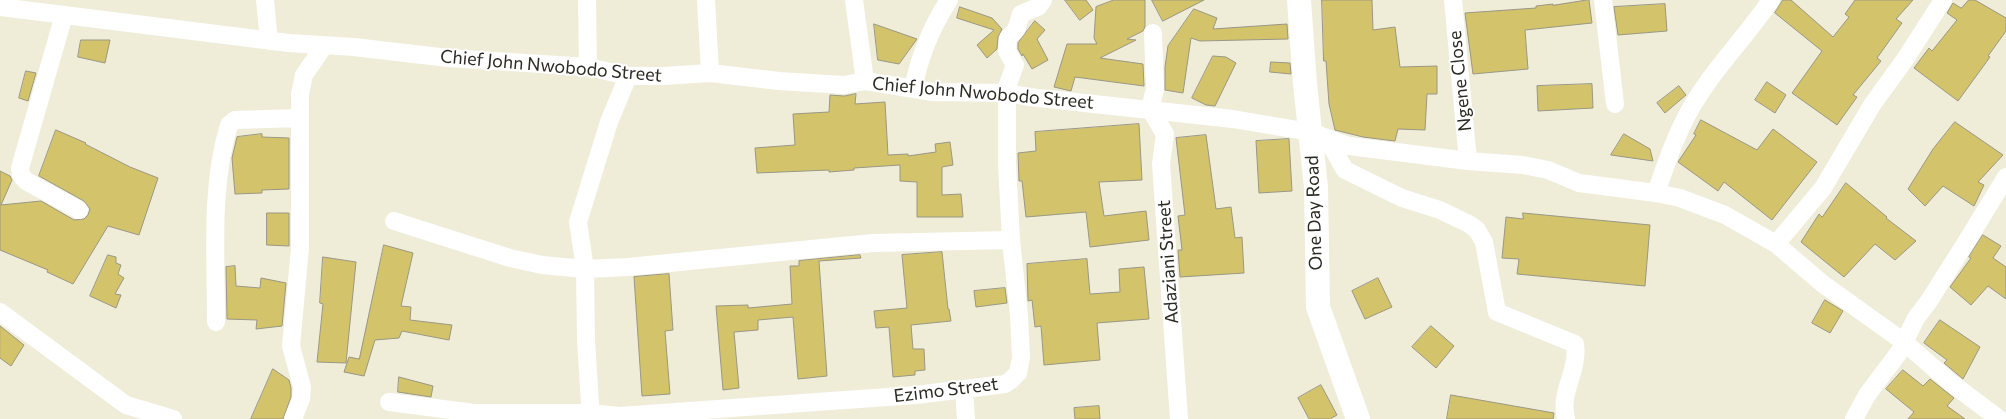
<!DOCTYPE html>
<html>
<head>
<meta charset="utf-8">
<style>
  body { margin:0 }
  canvas { display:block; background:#efecd8 }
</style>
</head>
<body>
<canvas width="2006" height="419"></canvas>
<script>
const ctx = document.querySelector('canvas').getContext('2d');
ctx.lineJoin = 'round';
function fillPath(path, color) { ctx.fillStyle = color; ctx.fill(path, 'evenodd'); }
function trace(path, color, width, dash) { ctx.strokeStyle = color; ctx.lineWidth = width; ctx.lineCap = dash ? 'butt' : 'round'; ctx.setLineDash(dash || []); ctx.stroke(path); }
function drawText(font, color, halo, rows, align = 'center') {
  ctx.font = font + ' Commissioner,sans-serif'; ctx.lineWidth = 4; ctx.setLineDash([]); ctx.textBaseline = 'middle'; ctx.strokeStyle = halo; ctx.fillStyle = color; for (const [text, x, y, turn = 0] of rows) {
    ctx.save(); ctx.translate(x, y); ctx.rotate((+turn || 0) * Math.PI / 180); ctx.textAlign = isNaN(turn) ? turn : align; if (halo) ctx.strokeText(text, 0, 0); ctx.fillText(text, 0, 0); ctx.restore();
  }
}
const building = new Path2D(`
  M1065,0H1086L1093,10L1080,20Z
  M1114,0H1145V27L1143,31L1127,39L1136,40L1100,58L1143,64L1144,86L1075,77L1071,91L1054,87L1067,44H1097L1094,38L1096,7Z
  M1152,0H1204L1163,21Z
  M1322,0H1372L1373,30L1395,27L1400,67L1437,66V94H1427L1425,130L1398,129L1395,141L1363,137L1335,130L1329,104L1326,61H1324Z
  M1589,0L1592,23L1525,30L1528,69L1473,74L1465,13L1536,8V6L1553,4V5Z
  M1783,0H1791L1833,37L1849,17L1845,14L1855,0H1913L1896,19L1902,23L1877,58L1881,61L1853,95L1857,97L1837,125L1792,93L1822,51L1775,13Z
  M1969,0H1975L2006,18V31L1988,56L1990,57L1958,101L1914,68L1929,48L1932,51L1957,20L1947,13L1953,3L1961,8Z
  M1665,4L1667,31L1618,35L1614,7Z
  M960,7L992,18L1002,29L998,37L997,49L987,58L977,45L994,30L957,18Z
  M1194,9L1217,18L1213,29L1287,24L1288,39L1200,41L1191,38L1183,93L1165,90V67L1168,46Z
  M1035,21L1045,30L1037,39L1048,60L1032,69L1023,54L1022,56L1018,49V43Z
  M874,24L917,39L899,64L878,60Z
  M81,40H110L105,63L78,57Z
  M1213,56L1226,57L1236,63L1215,106L1206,105L1192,98Z
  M1271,62L1290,63L1291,74L1270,72Z
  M26,71L36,73L28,101L19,98Z
  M1767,82L1786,95L1775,113L1755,100Z
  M1592,84L1593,108L1538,111L1537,86Z
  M1679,86L1686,95L1665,113L1657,103Z
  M856,94L855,104L885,102L888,155L908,154V156L936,152L935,144L950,142L953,165L942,167V195L961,194L963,217H917V182L900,181V165L854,168V170L829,172V170L757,173L755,148L795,145L793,114L829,112L830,95L844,96Z
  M1701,120L1757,150L1773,129L1817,162L1772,220L1724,182L1718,191L1678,162L1696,135L1694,134Z
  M1955,122L2003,155L1978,182L1984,185L1974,206L1943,186L1925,206L1908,189L1933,149Z
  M1139,124L1142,180L1099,182L1104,216L1146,211L1149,240L1090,247L1086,212L1026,217L1022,181H1019L1018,153L1036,151L1035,132Z
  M56,130L86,143L85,144L130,167L158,178L139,235L108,226L73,284L47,272L48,270L0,250V171L10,176L12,180L1,205L41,201L74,220L84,219L88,215L90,209L84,201L39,176Z
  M262,134V137L289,138V189L262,190V193L235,194L232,158L237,137Z
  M1624,134L1650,149L1653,161L1611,155Z
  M1206,135L1216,209L1231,207L1235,238L1242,237L1244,273L1180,277L1178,250H1182L1178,216L1185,215L1176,138Z
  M1289,139L1292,191L1259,193L1256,141Z
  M1846,183L1887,217L1886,218L1916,241L1895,260L1875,244L1844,277L1801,242L1819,214L1822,217Z
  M267,213H289V246L267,245Z
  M1523,213L1650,225L1645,286L1517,274L1519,259L1502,258L1506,217L1523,219Z
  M1983,235L2001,246L1993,258L2006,267V299L1988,286L1971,305L1950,287L1971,258L1969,257Z
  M384,245L413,253L401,306L411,307L410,320L452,325L449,340L402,331L399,338L375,340L364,376L344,372L349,357L359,359Z
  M942,252L948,309H949L951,321L911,325L913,349H924L925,370L915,371V375L893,377L889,327L876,328L874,311L907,308L902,255Z
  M108,255L116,257V263L121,265L118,274L124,278L115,294L121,295L116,308L90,296Z
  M860,255L861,258L819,261L827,376L798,379L793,317L758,320V330L734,332L739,388L723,390L716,306L748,305V308L792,304L790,266H799V261Z
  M323,257L356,262L346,363L317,362L323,304L320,303Z
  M1087,259L1090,294L1120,292L1119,269L1144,267L1149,319L1097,323L1100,360L1044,365L1041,326L1035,327L1032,300L1028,301L1027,264Z
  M235,266L236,286L260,288L261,278L286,283L282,326L256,329L257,320L227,319L226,267Z
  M669,274L673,330L665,331L670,394L642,396L634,277Z
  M1378,278L1392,307L1365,319L1352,291Z
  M1005,288L1007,303L976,307L974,291Z
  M1825,300L1843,311L1830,333L1812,323Z
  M1940,320L1980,347L1963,379L1944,363L1947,360L1924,343Z
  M0,326L24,345L11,366L0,358Z
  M1431,326L1454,346L1436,368L1412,347Z
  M273,369L289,380L291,388V397L283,419H251Z
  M1903,370L1923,386L1930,379L1954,398L1947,406L1965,419H1908L1914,412L1886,389Z
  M399,377L433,386L431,397L398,392Z
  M1321,385L1337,415L1330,419H1309L1298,398Z
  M1451,395L1554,413L1553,419H1447Z
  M1099,406L1100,419H1075L1074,408Z`);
fillPath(building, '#d3c36a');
trace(building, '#9a9784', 1);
trace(new Path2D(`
  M265,0L269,41
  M587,0L588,67
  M706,0L710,73
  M854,0L865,81
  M1453,0L1468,161
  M1603,0L1615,104
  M0,7L289,43L354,47L448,58L588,67L628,76H664L710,73L779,81L844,85L865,81L933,92L1008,93L1029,97L1233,119L1310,132L1349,146L1468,161L1523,165L1548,170L1579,183L1656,193L1680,198L1725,215L1776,244L1823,284L1904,342L1950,382L1999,419
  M64,15L20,168L21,175L26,181L79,210
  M1153,33L1155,89L1150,109L1165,134L1161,164L1179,419
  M913,89C919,58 932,26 949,0
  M1328,140L1345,170L1402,198L1440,210L1469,224L1477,230L1484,242L1497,312L1575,344C1579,372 1559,391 1566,419
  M1656,193C1666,164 1676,134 1691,108C1713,69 1746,37 1771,0
  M394,221L510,258L542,265L585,269L628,267L873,243L1011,240
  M1776,244L1823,188L1872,105L1906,58L1943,0
  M0,312L126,405L173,419
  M216,322C216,257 210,187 229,125L235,120L299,118
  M964,390L966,419
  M389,402L474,413H591L619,416L916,395L1005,384L1011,380L1018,373L1021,358L1019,315L1011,240L1007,164V87L1015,65L1007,51L1008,38L1016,30L1021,14L1038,7L1043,0
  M293,419L301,399L302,387L291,346L300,248V94L304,75L324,46
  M591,419L586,340L585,269L578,222L609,122L628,76
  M1854,419L1867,395L1900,351L1916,318L1929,301L1970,236L2006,177`), '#fff', 18);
trace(new Path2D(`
  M1299,0L1305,84L1316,187L1318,307L1358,419`), '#fff', 24);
drawText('18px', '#2a2922', '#fff', [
  ["Chief John Nwobodo Street",551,66,5],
  ["Ngene Close",1460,81,-96],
  ["Chief John Nwobodo Street",983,93,5],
  ["One Day Road",1314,213,-92],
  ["Adaziani Street",1168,262,-94],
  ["Ezimo Street",946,390,-7]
]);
</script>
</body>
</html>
